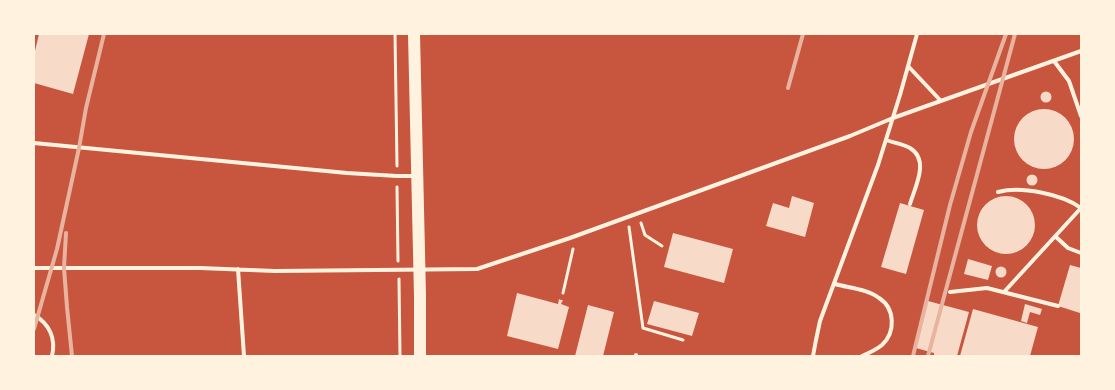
<!DOCTYPE html>
<html>
<head>
<meta charset="utf-8">
<style>
  body { margin:0 }
  #map { position:relative; width:1115px; height:390px; overflow:hidden; background:#c8553d; font-family:"Golos Text",sans-serif }
  canvas { display:block }
  .frame { position:absolute; inset:0; border:35px solid #fff3e0; pointer-events:none }
</style>
</head>
<body>
<div id="map">
<canvas width="1115" height="390"></canvas>
<div class="frame"></div>
</div>
<script>
const ctx = document.querySelector('canvas').getContext('2d');
ctx.lineJoin = 'round';
function fillPath(path, color) { ctx.fillStyle = color; ctx.fill(path, 'evenodd'); }
function trace(path, color, width, dash) { ctx.strokeStyle = color; ctx.lineWidth = width; ctx.lineCap = dash ? 'butt' : 'round'; ctx.setLineDash(dash || []); ctx.stroke(path); }
fillPath(new Path2D(`
  M39,34H89L73,94L34,83V55Z
  M1040.5 97a5.5 5.5 0 1 1 11 0a5.5 5.5 0 1 1-11 0Z
  M1014 139a30 30 0 1 1 60 0a30 30 0 1 1-60 0Z
  M1026.5 180a5.5 5.5 0 1 1 11 0a5.5 5.5 0 1 1-11 0Z
  M977 225a29 29 0 1 1 58 0a29 29 0 1 1-58 0Z
  M792,196L814,203L805,237L766,226L773,203L789,208Z
  M900,203L924,210L906,274L881,267Z
  M673,233L733,249L724,283L664,267Z
  M968,259L992,266L988,280L964,274Z
  M1070,265L1081,268V308L1080,313L1058,306Z
  M995.5 272a5.5 5.5 0 1 1 11 0a5.5 5.5 0 1 1-11 0Z
  M517,293L558,304L559,299L561,300H563L561,304L569,307L558,349L507,336Z
  M654,301L699,313L692,336L647,324Z
  M928,301L969,312L957,356H934V353L916,348Z
  M1025,304L1042,309L1040,315L1030,312L1027,323L1021,321Z
  M588,305L614,312L603,356H575Z
  M973,309L1038,327L1030,356H960Z`), '#f7dbc8');
trace(new Path2D(`
  M395,34L397,166
  M397,187L398,261
  M641,223L645,235L662,246
  M629,227L643,328L683,340
  M399,279L400,356
  M563,293L573,249`), '#fff3e0', 3);
trace(new Path2D(`
  M1054,61L1069,81L1081,116
  M908,66L941,101
  M886,140C894,143 903,144 910,148C930,160 915,187 910,204
  M34,143L347,173L397,176H415
  M998,192C1021,186 1062,194 1081,208
  M1056,237L1068,248L1081,253
  M34,268H200L275,271L477,269L570,238L850,136L893,118L1081,51
  M238,269L244,356
  M835,284C849,288 867,289 879,298C895,308 896,332 882,345C876,350 869,353 862,356
  M950,292L987,288L1058,306
  M1004,292L1081,208
  M34,315C50,324 56,339 52,356
  M636,356V355
  M813,356L816,340L820,321L878,165L900,95L917,34`), '#fff3e0', 4);
trace(new Path2D(`
  M414,34L420,296V356`), '#fff3e0', 12);
trace(new Path2D(`
  M788,88L803,34
  M66,233L64,268L67,307L72,356
  M34,329L57,249L79,148L86,108L104,34
  M913,356L950,205L971,132L1006,34
  M928,356L1015,34`), '#e9b49f', 4);
</script>
</body>
</html>
